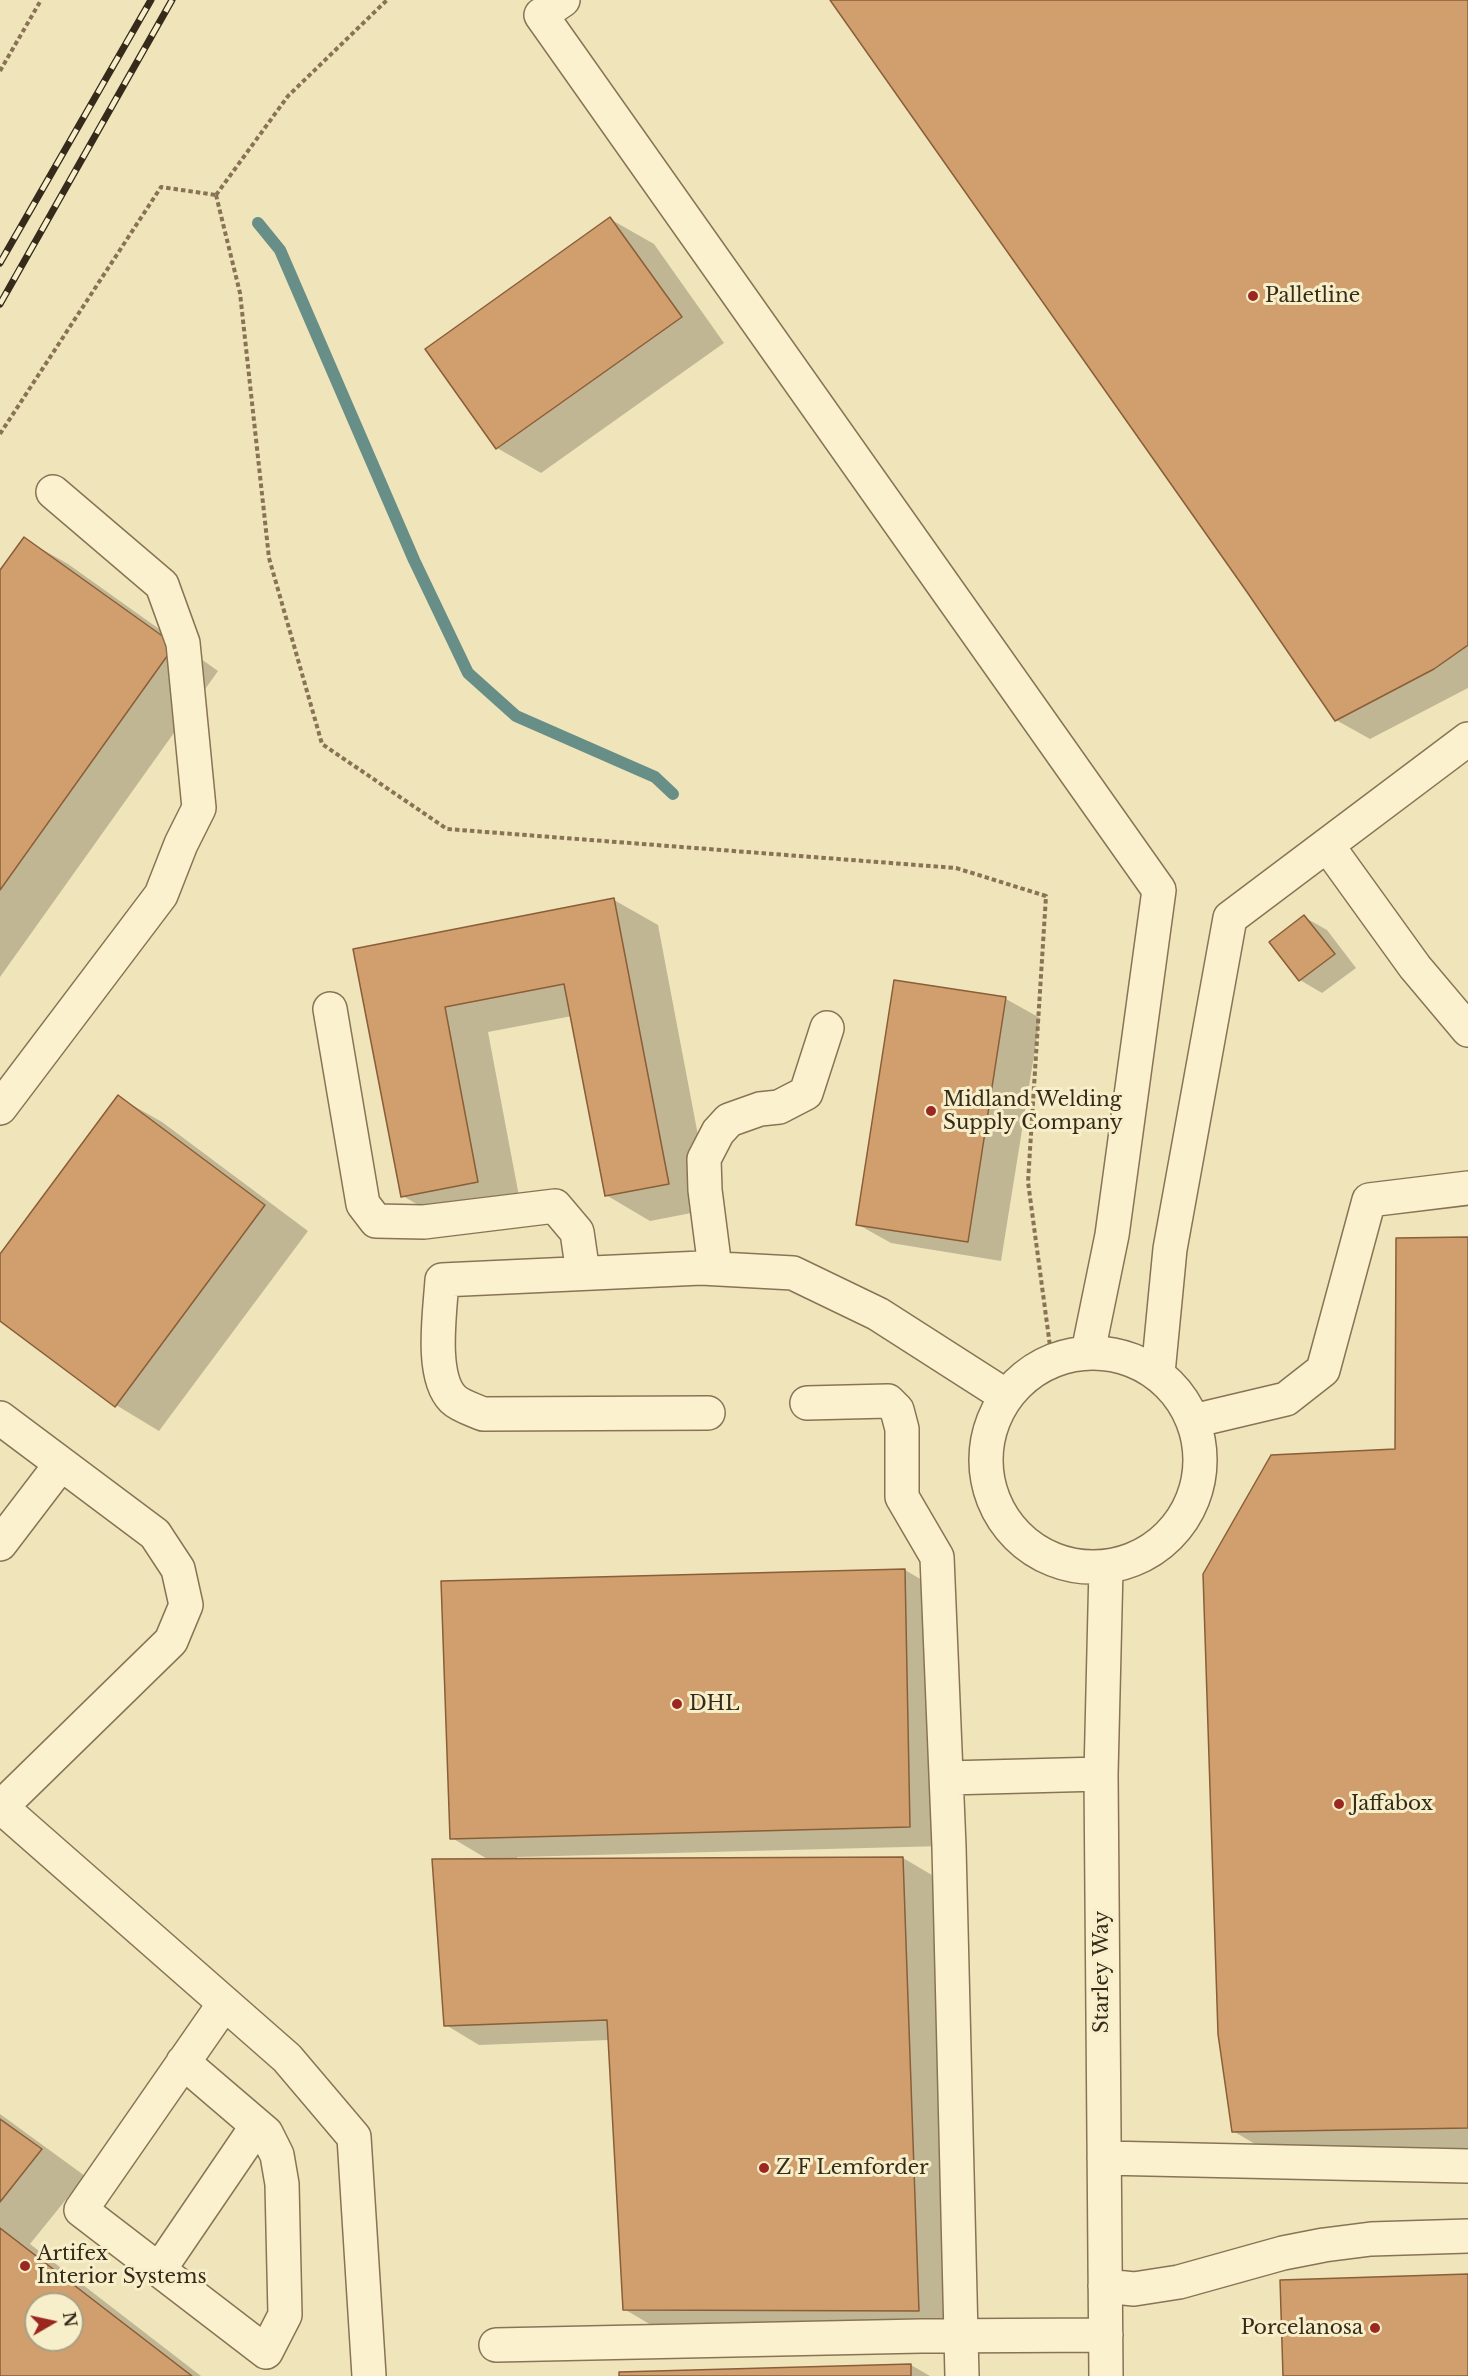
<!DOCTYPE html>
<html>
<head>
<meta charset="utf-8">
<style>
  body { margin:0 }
  #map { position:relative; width:1468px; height:2376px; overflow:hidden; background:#f0e4ba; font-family:"Libre Baskerville",serif }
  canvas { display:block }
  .north { position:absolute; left:24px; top:2292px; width:60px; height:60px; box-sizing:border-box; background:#f7eeca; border:2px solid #aaa084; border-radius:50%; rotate:81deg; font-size:16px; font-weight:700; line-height:24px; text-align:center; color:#362a1a }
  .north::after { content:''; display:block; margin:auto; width:21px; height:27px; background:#9b2820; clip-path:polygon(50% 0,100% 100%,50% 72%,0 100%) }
</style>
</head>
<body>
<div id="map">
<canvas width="1468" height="2376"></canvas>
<div class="north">N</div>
</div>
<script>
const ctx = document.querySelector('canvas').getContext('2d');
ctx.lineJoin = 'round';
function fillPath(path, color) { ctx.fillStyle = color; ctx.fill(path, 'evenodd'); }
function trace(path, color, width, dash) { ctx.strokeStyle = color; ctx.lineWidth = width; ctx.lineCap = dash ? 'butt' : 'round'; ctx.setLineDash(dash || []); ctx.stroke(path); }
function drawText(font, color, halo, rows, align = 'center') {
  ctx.font = font + ' "Libre Baskerville",serif'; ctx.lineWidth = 6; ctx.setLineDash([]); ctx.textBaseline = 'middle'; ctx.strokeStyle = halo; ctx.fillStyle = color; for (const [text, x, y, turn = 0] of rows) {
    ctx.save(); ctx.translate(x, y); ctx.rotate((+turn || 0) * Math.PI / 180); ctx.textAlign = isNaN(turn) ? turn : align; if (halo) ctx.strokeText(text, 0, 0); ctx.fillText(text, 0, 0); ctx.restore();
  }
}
fillPath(new Path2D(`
  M832,0H1468V688L1370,739L1336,720L1249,591Z
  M610,219L654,244L724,343L541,473L497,448L427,349Z
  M24,539L68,564L218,671L0,977V573Z
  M614,900L658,925L712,1209L650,1221L606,1195L572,1016L488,1032L521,1207L447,1222L403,1196L355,950Z
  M1304,917L1327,930L1356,968L1322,993L1300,980Z
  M895,981L1006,999L1040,1018L1001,1261L891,1243L857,1224Z
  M118,1097L162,1122L308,1231L159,1431L116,1405L0,1319V1256Z
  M1468,1238V2148L1267,2151L1233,2131L1397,1450Z
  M905,1570L939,1590L944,1846L517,1857V1860L903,1858L937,1878L952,2329H658L624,2309L609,2040L479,2045L446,2025L489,1860L452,1838Z
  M0,2114L85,2176L30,2244L201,2376H0ZM36,2304H72V2340H36Z
  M911,2365L930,2376H621V2373Z`), '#0003');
trace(new Path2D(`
  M258,223L280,250L414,560L468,673L516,716L655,777L673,794`), '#678e87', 12);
const building = new Path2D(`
  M830,0H1468V645L1434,669L1335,721L1247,592Z
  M610,217L682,317L496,449L425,349Z
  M24,537L175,645L0,890V570Z
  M614,898L669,1184L605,1196L564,984L445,1007L478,1182L401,1197L353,949Z
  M1304,915L1335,954L1299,981L1269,942Z
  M894,980L1006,997L968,1242L856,1225Z
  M118,1095L265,1205L115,1407L0,1321V1254Z
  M1468,1237V2128L1232,2132L1218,2034L1203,1574L1271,1455L1395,1449L1396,1238Z
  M905,1569L910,1827L450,1839L441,1581Z
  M903,1857L919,2311L623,2310L607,2020L444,2026L432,1859Z
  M0,2119L42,2149L0,2202Z
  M0,2228L192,2376H0ZM36,2304H72V2340H36Z
  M1468,2274V2376H1283L1280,2280Z
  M911,2364V2376H619V2372Z`);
fillPath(building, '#d19f6d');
trace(building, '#895e38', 1.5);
const minor = new Path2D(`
  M563,0L541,15L1159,890L1112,1235L1088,1352
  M1327,845L1415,967L1468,1030
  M330,1009L363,1204L376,1221L424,1222L555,1206L577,1232L583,1273
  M0,1108L161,895L181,844L199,808L183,643L162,585L53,492
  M715,1268L705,1190L704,1159L718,1132L729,1120L760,1109L779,1107L806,1093L827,1028
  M986 1460a107 107 0 1 1 214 0a107 107 0 1 1-214 0Z
  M1158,1373L1170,1249L1230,918L1468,739
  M807,1403L888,1401L897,1410L902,1429V1497L937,1557L949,1847L962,2376
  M708,1413L483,1414C474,1410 460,1406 453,1399C430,1376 440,1312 442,1280L701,1268L793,1273L878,1314L1006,1396
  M0,1418L155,1534L178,1569L186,1605L171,1641L0,1808
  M1193,1421L1286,1399L1323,1370L1369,1200L1468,1188
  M0,1544L61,1464
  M1106,1568L1101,1774L1106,2376
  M947,1778L1101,1774
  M1,1807L287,2058L354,2137L369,2376
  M183,2062L266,2133L277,2155L282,2184L285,2315L266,2352L81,2210L224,2004
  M1104,2158L1468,2166
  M159,2270L257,2126
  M1105,2286L1134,2289L1179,2282L1283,2253L1324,2245L1371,2239L1468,2236
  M496,2345L921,2336L1106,2335`);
trace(minor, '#887454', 36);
trace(new Path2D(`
  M0,71L41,0
  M216,195L240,293L269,558L322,744L447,829L956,868L1046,896L1028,1182L1050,1346
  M216,195L288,96L387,0
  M0,434L161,187L216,195`), '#887454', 4, [4.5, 3]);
trace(minor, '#fbf1ce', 33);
const rail = new Path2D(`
  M0,263L151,0
  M0,304L172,0`);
trace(rail, '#362a1a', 7);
trace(rail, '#f7eeca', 4.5, [14]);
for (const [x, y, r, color] of [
  [1253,296,6,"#9b2820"],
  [931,1111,6,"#9b2820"],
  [677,1704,6,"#9b2820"],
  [1339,1804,6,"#9b2820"],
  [764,2168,6,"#9b2820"],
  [25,2266,6,"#9b2820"],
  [1375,2328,6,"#9b2820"]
]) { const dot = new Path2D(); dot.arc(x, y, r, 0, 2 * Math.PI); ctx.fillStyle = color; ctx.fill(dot); trace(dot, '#f7eeca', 2); }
drawText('20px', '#362a1a', '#f7eeca', [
  ["Palletline",1265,296],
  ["Midland Welding",943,1100],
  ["Supply Company",943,1123],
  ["DHL",689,1704],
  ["Jaffabox",1351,1804],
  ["Z F Lemforder",776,2168],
  ["Artifex",37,2254],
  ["Interior Systems",37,2277],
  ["Porcelanosa",1363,2328,"right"]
], 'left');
drawText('20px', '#362a1a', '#f7eeca', [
  ["Starley Way",1102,1972,-90]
]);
</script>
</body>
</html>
